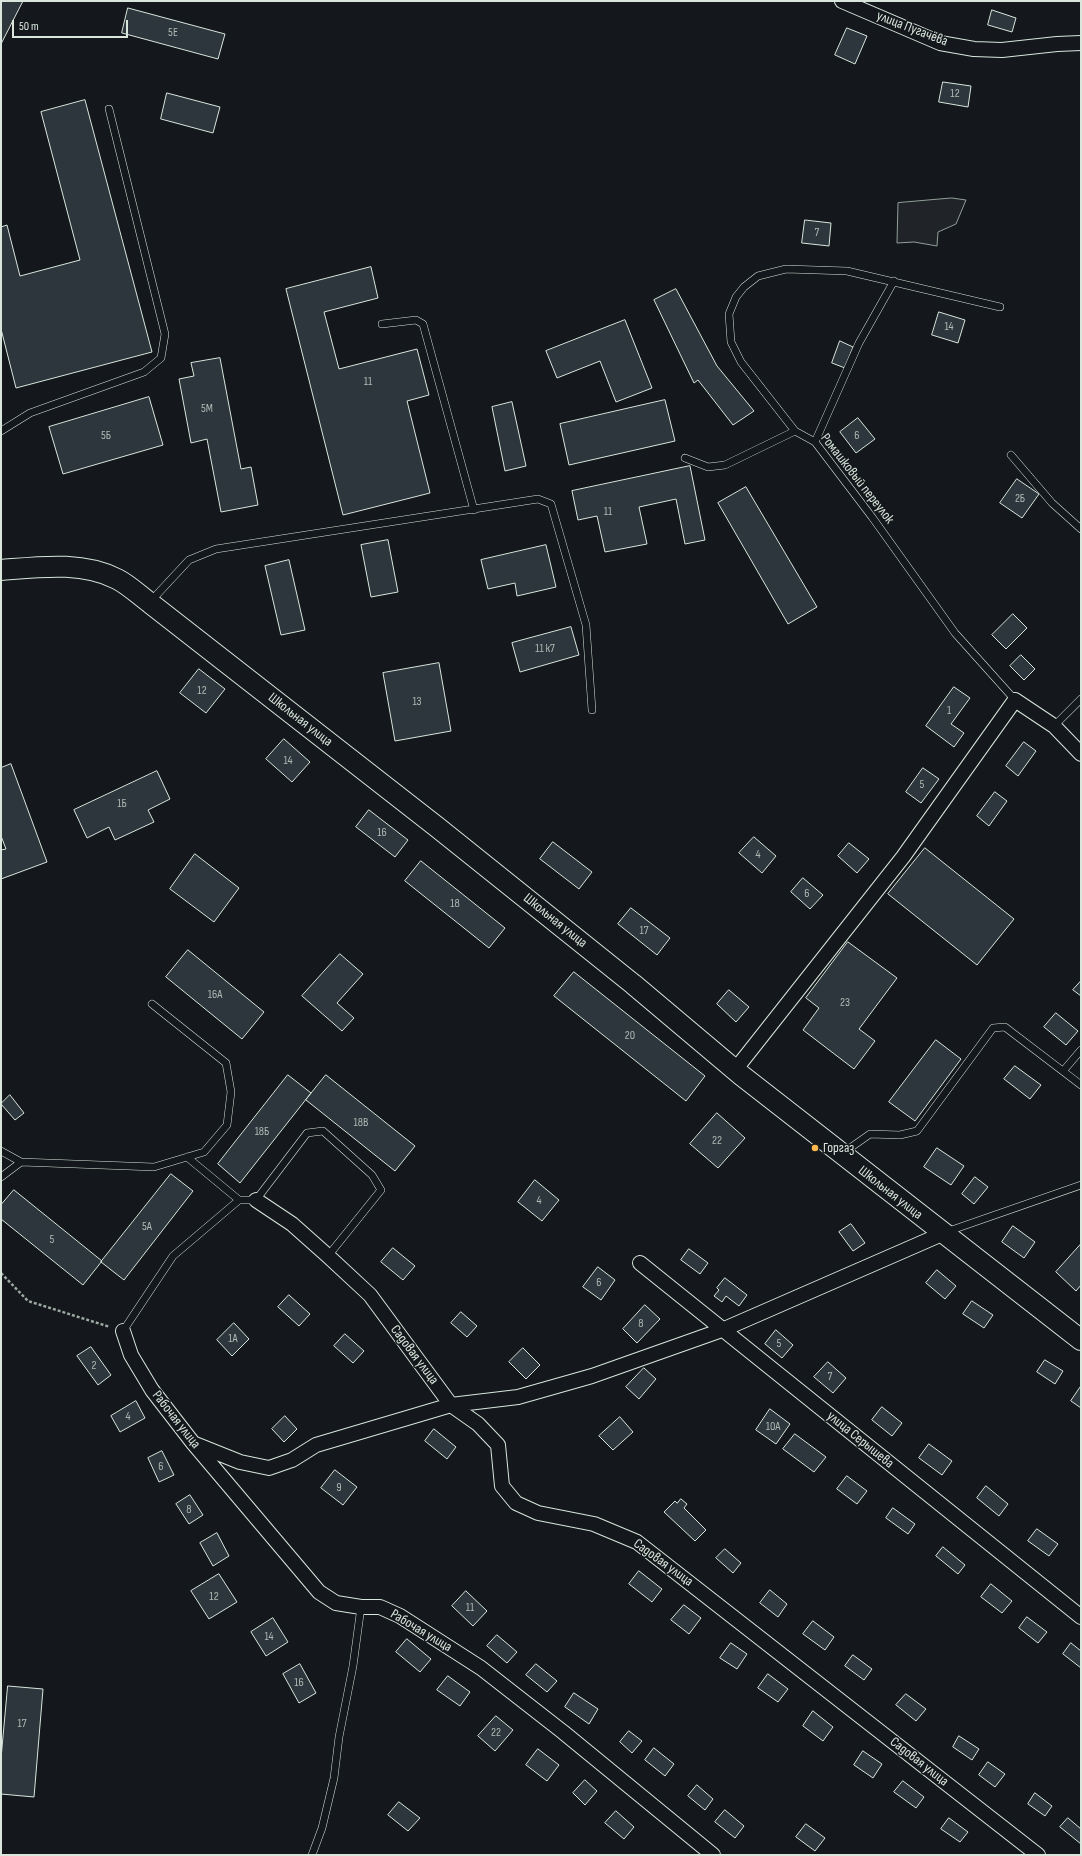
<!DOCTYPE html>
<html>
<head>
<meta charset="utf-8">
<style>
  body { margin:0 }
  #map { position:relative; width:1082px; height:1856px; overflow:hidden; background:#14181c; font-family:"Sofia Sans Condensed",sans-serif }
  canvas { display:block }
  .frame { position:absolute; inset:0; border:2px solid #d8e6dc; pointer-events:none }
  .scale { position:absolute; left:12px; top:20px; width:116px; height:18px; box-sizing:border-box; border:2px solid #d8e6dc; border-top:0; padding-left:5px; font-size:12px; line-height:14px; white-space:nowrap; color:#d8e6dc; -webkit-text-stroke:3px #14181c; paint-order:stroke }
</style>
</head>
<body>
<div id="map">
<canvas width="1082" height="1856"></canvas>
<div class="frame"></div>
<div class="scale">50 m</div>
</div>
<script>
const ctx = document.querySelector('canvas').getContext('2d');
ctx.lineJoin = 'round';
function fillPath(path, color) { ctx.fillStyle = color; ctx.fill(path, 'evenodd'); }
function trace(path, color, width, dash) { ctx.strokeStyle = color; ctx.lineWidth = width; ctx.lineCap = dash ? 'butt' : 'round'; ctx.setLineDash(dash || []); ctx.stroke(path); }
function drawText(font, color, halo, rows, align = 'center') {
  ctx.font = font + ' "Sofia Sans Condensed",sans-serif'; ctx.lineWidth = 3; ctx.setLineDash([]); ctx.textBaseline = 'middle'; ctx.strokeStyle = halo; ctx.fillStyle = color; for (const [text, x, y, turn = 0] of rows) {
    ctx.save(); ctx.translate(x, y); ctx.rotate((+turn || 0) * Math.PI / 180); ctx.textAlign = isNaN(turn) ? turn : align; if (halo) ctx.strokeText(text, 0, 0); ctx.fillText(text, 0, 0); ctx.restore();
  }
}
const green = new Path2D(`
  M952,198L966,200L956,224L938,232L937,246L914,242L897,243L898,203Z`);
fillPath(green, '#202428');
trace(green, '#939e99', 1);
const building = new Path2D(`
  M1,1H23L1,44Z
  M128,8L225,34L218,59L122,33Z
  M992,10L1016,18L1012,32L988,25Z
  M847,28L867,36L855,64L835,55Z
  M943,82L971,86L968,107L939,102Z
  M167,93L220,107L213,133L161,119Z
  M85,100L152,352L16,388L1,329V227L7,225L20,276L80,260L41,112Z
  M805,220L831,223L829,246L802,243Z
  M371,267L378,298L324,312L339,369L417,349L429,395L407,401L430,493L343,515L286,289Z
  M676,289L717,366L754,411L733,425L698,380L694,383L654,300Z
  M939,312L965,320L958,343L932,335Z
  M625,320L652,388L616,402L600,361L557,378L546,351Z
  M840,341L853,347L845,368L832,363Z
  M220,358L241,469L251,467L258,505L221,512L207,439L191,443L179,379L194,376L191,363Z
  M149,397L163,445L63,474L49,427Z
  M665,400L675,441L569,465L560,424Z
  M512,402L526,466L505,471L492,407Z
  M858,418L875,439L856,453L840,432Z
  M690,466L705,540L685,544L676,499L639,507L647,544L605,552L597,516L578,520L572,491Z
  M1017,479L1039,494L1022,518L1000,503Z
  M746,487L817,607L788,624L718,503Z
  M388,540L398,592L371,597L361,545Z
  M546,545L556,587L517,596L515,583L488,589L481,560Z
  M289,560L305,630L281,635L265,566Z
  M1013,614L1027,628L1006,649L992,635Z
  M571,627L579,655L520,672L512,643Z
  M1021,655L1035,669L1024,680L1010,666Z
  M439,663L451,731L395,741L383,673Z
  M199,669L225,689L206,713L180,693Z
  M954,687L970,698L951,724L964,733L954,747L926,726Z
  M284,739L310,762L292,782L266,759Z
  M1024,742L1036,751L1018,776L1006,766Z
  M11,764L47,862L1,879V850L6,849L1,836V768Z
  M923,768L939,779L921,803L906,792Z
  M157,771L170,799L148,810L154,822L115,840L109,827L87,838L74,810Z
  M995,792L1007,801L989,826L977,816Z
  M369,810L408,840L395,857L356,827Z
  M754,837L776,856L762,873L739,853Z
  M553,842L592,872L579,889L540,859Z
  M849,843L869,859L857,873L838,856Z
  M925,848L1014,919L977,965L888,894Z
  M195,854L239,888L214,922L170,889Z
  M421,861L505,928L489,948L405,881Z
  M803,878L823,895L810,909L791,892Z
  M631,908L670,938L657,955L618,924Z
  M848,942L897,978L859,1029L875,1041L854,1069L803,1030L819,1008L806,998Z
  M188,950L264,1012L242,1039L166,977Z
  M340,954L363,974L337,1003L354,1018L342,1031L302,996Z
  M574,972L705,1076L686,1101L554,996Z
  M1081,981V996L1073,990Z
  M729,990L749,1007L736,1022L717,1004Z
  M1056,1013L1078,1031L1066,1045L1044,1027Z
  M936,1040L961,1059L915,1121L889,1102Z
  M1015,1066L1041,1085L1030,1099L1004,1079Z
  M288,1075L311,1093L240,1183L218,1164Z
  M326,1075L415,1146L395,1171L306,1100Z
  M10,1095L24,1113L15,1120L1,1104Z
  M717,1113L745,1138L718,1168L690,1144Z
  M937,1148L964,1166L951,1185L924,1167Z
  M171,1174L193,1191L124,1280L101,1262Z
  M975,1177L988,1187L974,1204L962,1194Z
  M535,1180L559,1200L542,1221L518,1202Z
  M14,1190L102,1261L83,1285L1,1219V1205Z
  M851,1224L865,1243L853,1251L839,1232Z
  M1013,1226L1035,1242L1024,1258L1002,1242Z
  M1081,1244V1285L1076,1291L1056,1272Z
  M393,1248L415,1266L403,1280L381,1262Z
  M689,1249L708,1263L700,1274L681,1260Z
  M598,1267L615,1280L601,1300L583,1287Z
  M937,1270L956,1286L945,1299L926,1283Z
  M725,1278L747,1295L739,1306L726,1296L722,1302L714,1296L719,1290L717,1288Z
  M289,1295L310,1314L299,1326L278,1307Z
  M972,1301L993,1315L984,1328L963,1314Z
  M645,1305L660,1319L637,1343L623,1329Z
  M461,1312L477,1326L467,1337L451,1323Z
  M234,1323L249,1339L232,1356L217,1340Z
  M776,1330L793,1345L782,1358L765,1344Z
  M345,1334L364,1351L353,1363L334,1346Z
  M91,1347L111,1375L98,1385L77,1356Z
  M523,1348L540,1365L526,1379L509,1362Z
  M1045,1360L1063,1371L1055,1384L1037,1372Z
  M828,1362L846,1378L833,1393L814,1377Z
  M644,1368L656,1379L639,1399L626,1387Z
  M1081,1386V1408L1071,1401Z
  M136,1401L145,1418L120,1432L111,1416Z
  M882,1407L902,1423L892,1436L872,1420Z
  M770,1409L790,1424L776,1444L756,1430Z
  M285,1416L297,1429L284,1442L272,1429Z
  M620,1417L633,1432L613,1450L599,1436Z
  M434,1429L456,1447L447,1459L425,1441Z
  M795,1434L826,1457L814,1472L783,1449Z
  M929,1444L952,1461L942,1475L919,1458Z
  M162,1451L174,1475L159,1482L148,1458Z
  M335,1470L357,1487L343,1505L321,1488Z
  M847,1476L867,1491L857,1504L837,1489Z
  M986,1486L1008,1504L999,1516L977,1498Z
  M190,1495L203,1515L189,1524L176,1504Z
  M681,1499L687,1504L684,1508L706,1530L695,1541L664,1512L675,1501L677,1503Z
  M893,1508L915,1524L908,1534L886,1518Z
  M1037,1529L1058,1544L1049,1556L1028,1541Z
  M217,1533L229,1556L213,1566L200,1543Z
  M943,1547L965,1565L958,1574L936,1556Z
  M725,1549L741,1563L733,1573L716,1558Z
  M639,1571L662,1589L652,1602L629,1584Z
  M219,1574L237,1602L209,1619L191,1591Z
  M991,1584L1012,1601L1002,1613L981,1597Z
  M770,1590L787,1604L778,1617L760,1603Z
  M466,1591L487,1611L473,1626L452,1606Z
  M684,1605L701,1618L689,1634L671,1620Z
  M1027,1617L1047,1632L1038,1643L1019,1628Z
  M273,1618L288,1642L266,1656L251,1632Z
  M813,1621L834,1637L825,1650L803,1634Z
  M497,1635L517,1652L507,1663L487,1646Z
  M407,1639L431,1659L420,1672L396,1652Z
  M731,1643L747,1654L737,1669L720,1658Z
  M1071,1643L1081,1651V1668L1063,1654Z
  M853,1655L872,1669L864,1680L845,1666Z
  M300,1664L316,1693L299,1703L283,1674Z
  M536,1664L557,1681L547,1692L526,1675Z
  M768,1674L788,1689L778,1702L758,1688Z
  M448,1676L470,1692L460,1706L437,1690Z
  M8,1686L43,1689L34,1797L1,1794V1759Z
  M574,1693L598,1709L589,1724L565,1707Z
  M906,1694L926,1709L916,1721L896,1705Z
  M813,1711L833,1727L823,1741L803,1726Z
  M496,1716L513,1730L495,1751L478,1736Z
  M629,1731L642,1741L632,1753L620,1742Z
  M959,1736L979,1749L972,1760L953,1747Z
  M654,1748L674,1764L665,1776L645,1760Z
  M538,1749L559,1765L547,1781L526,1765Z
  M863,1751L882,1764L873,1778L854,1765Z
  M988,1762L1005,1774L995,1787L979,1775Z
  M585,1780L597,1791L585,1805L573,1793Z
  M903,1781L924,1797L916,1808L894,1792Z
  M697,1785L713,1799L705,1810L688,1796Z
  M1035,1793L1052,1806L1045,1816L1028,1804Z
  M399,1802L420,1818L408,1831L388,1815Z
  M725,1810L744,1826L735,1838L715,1822Z
  M616,1811L634,1827L624,1839L605,1823Z
  M949,1818L968,1832L960,1842L941,1829Z
  M1068,1818L1081,1829V1844L1060,1827Z
  M806,1824L825,1838L815,1851L796,1837Z`);
fillPath(building, '#2c363c');
trace(building, '#d8e6dc', 1);
const service = new Path2D(`
  M1000,307L847,271L786,269L758,276L744,287L736,297L729,314L731,342L741,362L795,431L815,442L872,517L955,633L1015,700
  M382,324L416,320L423,324L474,510
  M1,431L30,413L144,372L161,358L165,334L109,109
  M815,442L859,343L894,281
  M1011,455L1052,503L1081,529
  M685,458L708,467L725,465L795,431
  M150,602L189,560L216,549L538,499L551,504L586,625L592,710
  M1054,726L1081,699
  M1064,1070L1081,1050
  M1,1151L21,1162L154,1167L204,1152L227,1125L231,1092L226,1063L152,1004
  M843,1153L870,1134L900,1135L917,1131L993,1028L1005,1027L1081,1085
  M187,1157L239,1200H256L307,1133L323,1131L372,1175L381,1190L328,1256
  M1,1177L21,1162
  M946,1232L1081,1185
  M123,1331L173,1256L239,1200
  M312,1855L322,1828L334,1778L339,1737L353,1666L361,1607`);
const minor = new Path2D(`
  M842,1L940,43L974,49L1002,50L1057,44L1081,43
  M735,1070L903,857L1015,700L1054,726L1081,754
  M256,1200L292,1224L328,1256L370,1295L451,1405L478,1424L498,1445L502,1486L516,1503L538,1513L594,1524L637,1542L1038,1855
  M640,1263L1081,1617
  M123,1331L131,1355L152,1390L193,1443L319,1592L336,1603L361,1607H380L400,1616L481,1668L563,1732L713,1855
  M195,1444L240,1462L269,1468L292,1460L316,1445L451,1405L518,1397L592,1376L722,1330L942,1234`);
const secondary = new Path2D(`
  M1,570C39,567 82,561 117,579C129,585 139,595 150,603L437,827L633,984L741,1075L1081,1340`);
trace(service, '#d8e6dc', 8);
trace(minor, '#d8e6dc', 16);
trace(secondary, '#d8e6dc', 22);
trace(new Path2D(`
  M1,1273L28,1301L110,1327`), '#9da8a2', 2.5, [3, 2]);
trace(service, '#14181c', 7);
trace(minor, '#14181c', 14);
trace(secondary, '#14181c', 20);
for (const [x, y, r, color] of [
  [815,1148,4,"#ffb74d"]
]) { const dot = new Path2D(); dot.arc(x, y, r, 0, 2 * Math.PI); ctx.fillStyle = color; ctx.fill(dot); trace(dot, '#14181c', 1.5); }
drawText('12px', '#adbab4', null, [
  ["5Е",173,33],
  ["12",955,94],
  ["7",817,233],
  ["14",949,327],
  ["11",368,382],
  ["5М",207,409],
  ["5Б",106,436],
  ["6",857,436],
  ["2Б",1020,499],
  ["11",608,512],
  ["11 к7",545,649],
  ["12",202,691],
  ["13",417,702],
  ["1",949,711],
  ["14",288,761],
  ["5",922,785],
  ["1Б",122,804],
  ["16",382,833],
  ["4",758,855],
  ["6",807,894],
  ["18",455,904],
  ["17",644,931],
  ["16А",215,995],
  ["23",845,1003],
  ["20",630,1036],
  ["18В",361,1123],
  ["18Б",262,1132],
  ["22",717,1141],
  ["4",539,1201],
  ["5А",147,1227],
  ["5",52,1240],
  ["6",599,1283],
  ["8",641,1324],
  ["1А",233,1339],
  ["5",779,1344],
  ["2",94,1366],
  ["7",830,1377],
  ["4",128,1417],
  ["10А",773,1427],
  ["6",161,1467],
  ["9",339,1488],
  ["8",189,1510],
  ["12",214,1597],
  ["11",470,1608],
  ["14",269,1637],
  ["16",299,1683],
  ["17",22,1724],
  ["22",496,1733]
]);
drawText('14px', '#d8e6dc', '#14181c', [
  ["улица Пугачёва",912,29,21],
  ["Ромашковый переулок",857,479,52],
  ["Школьная улица",300,720,38],
  ["Школьная улица",555,921,39],
  ["Школьная улица",890,1193,38],
  ["Садовая улица",414,1355,53],
  ["Рабочая улица",176,1420,52],
  ["улица Серышева",860,1440,39],
  ["Садовая улица",663,1563,36],
  ["Рабочая улица",421,1631,31],
  ["Садовая улица",919,1762,38]
]);
drawText('14px', '#d8e6dc', '#14181c', [
  ["Горгаз",823,1148]
], 'left');
</script>
</body>
</html>
